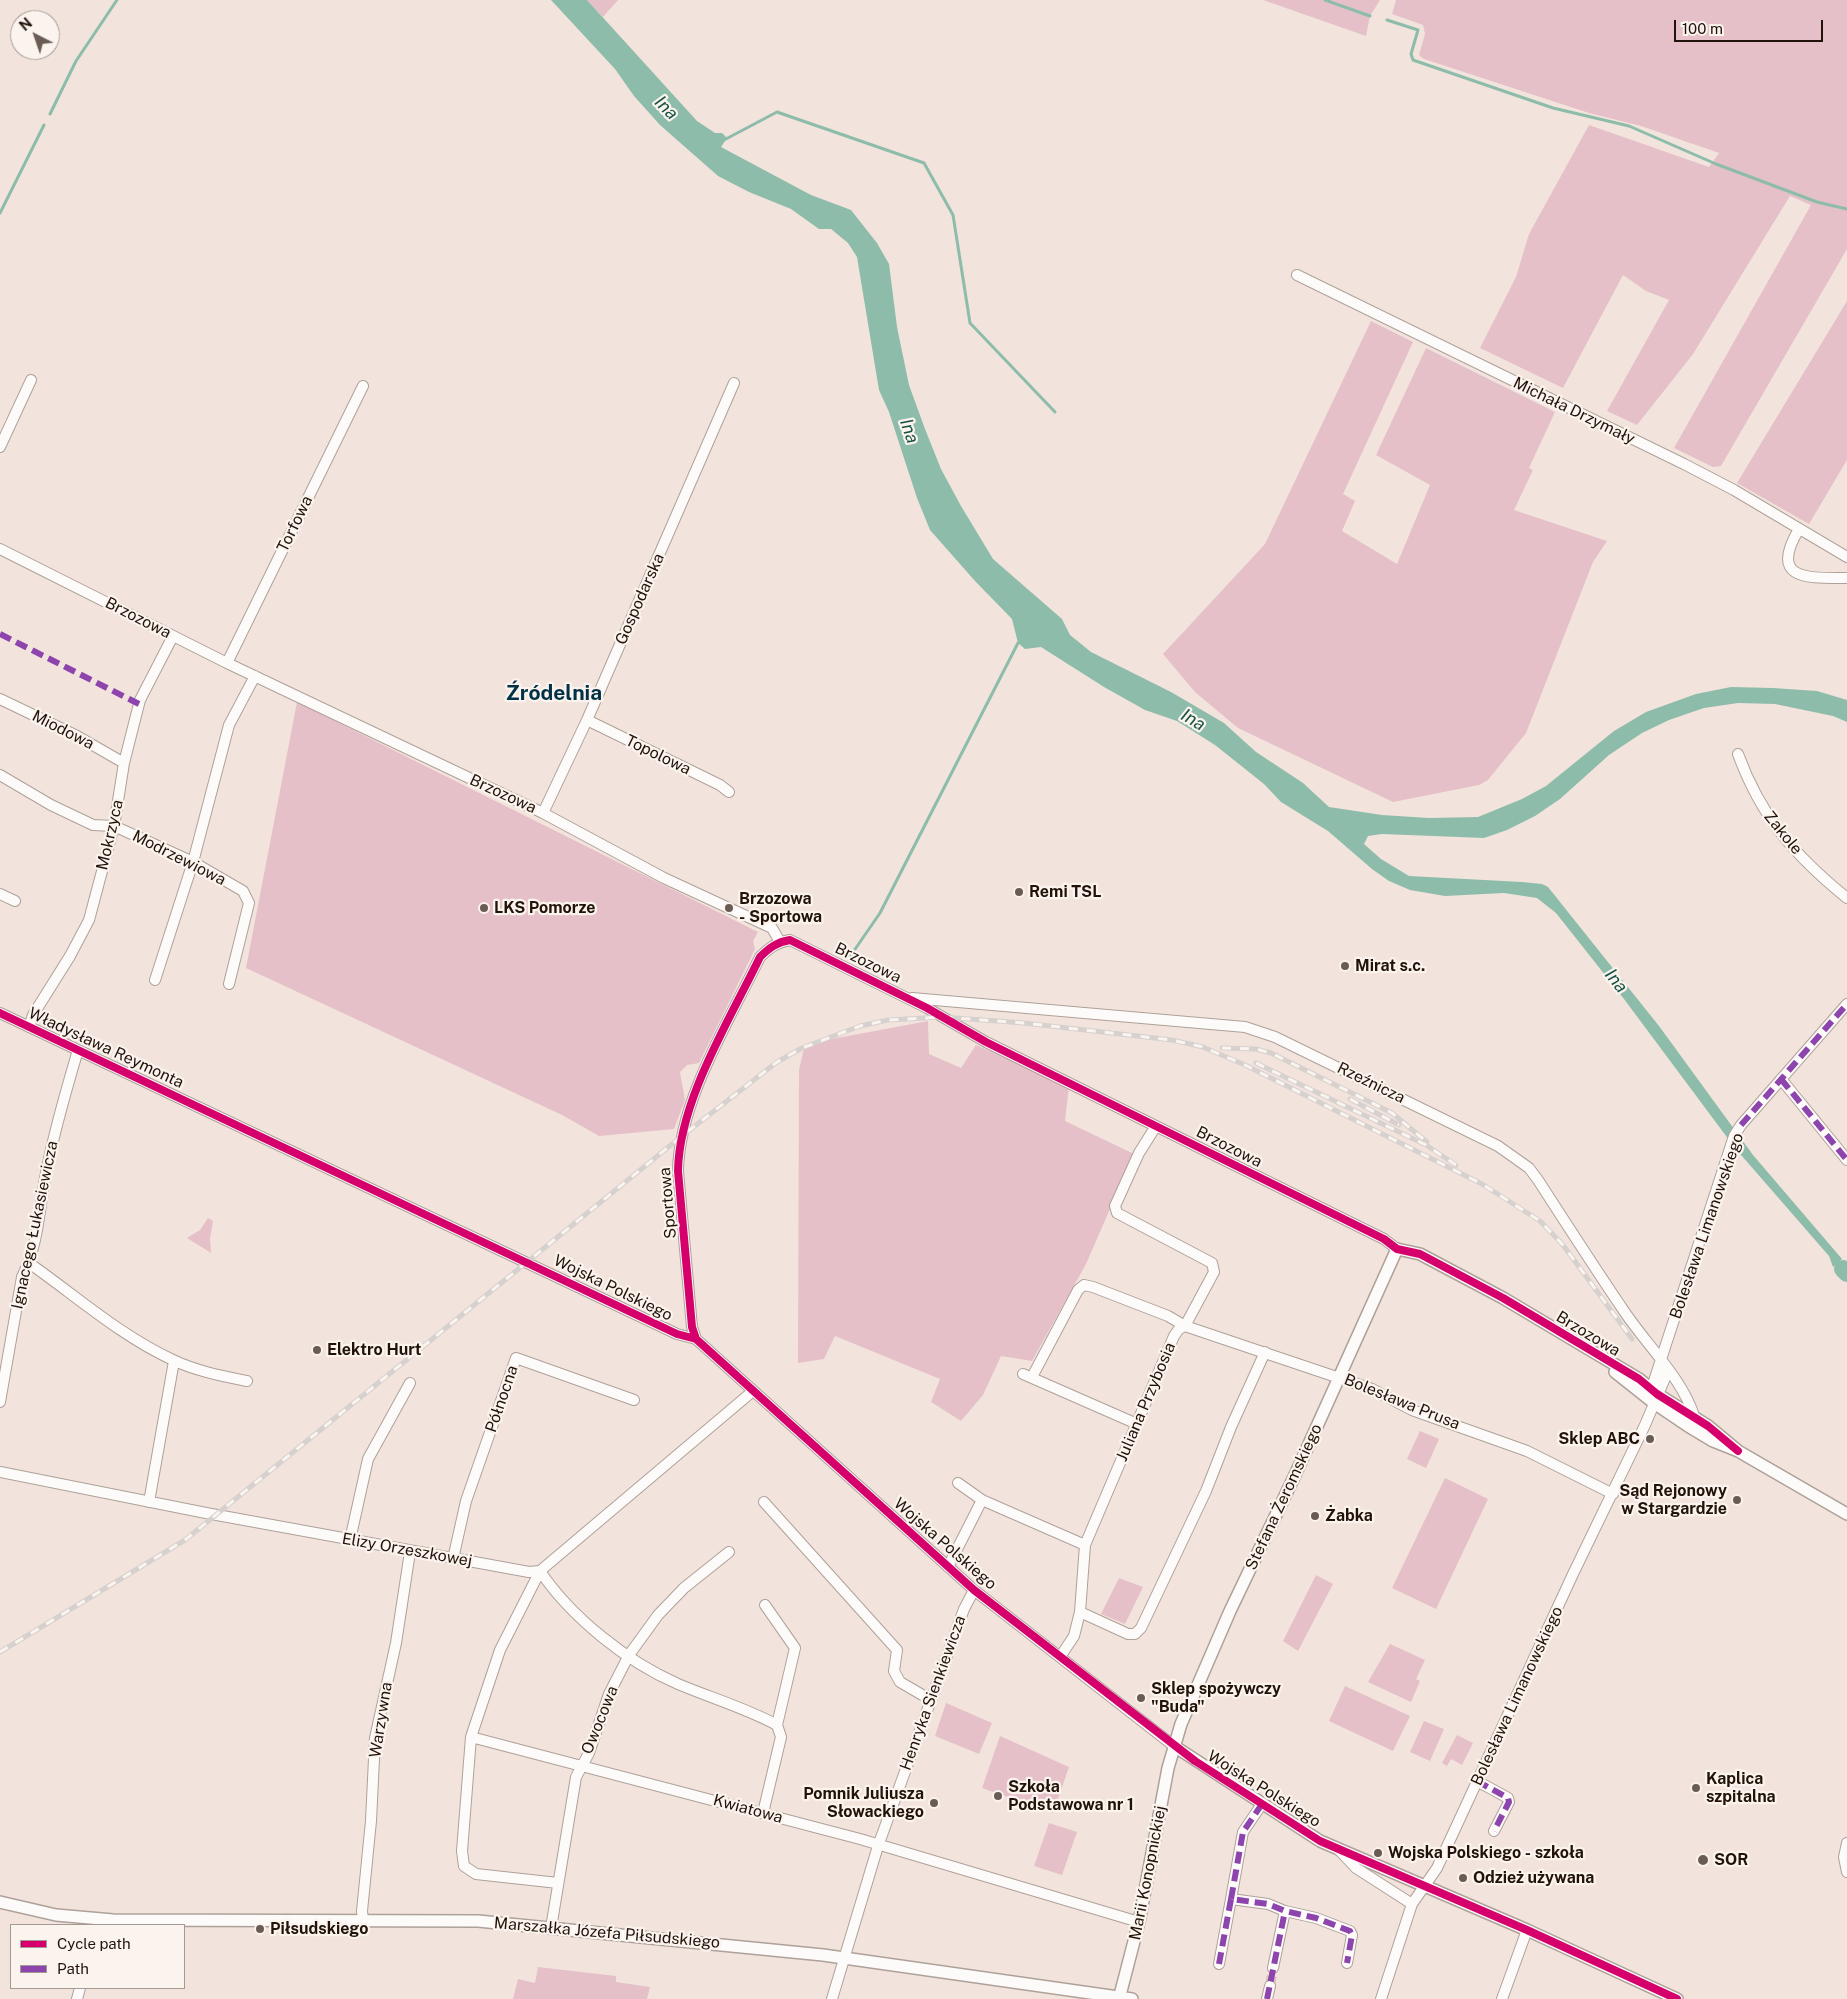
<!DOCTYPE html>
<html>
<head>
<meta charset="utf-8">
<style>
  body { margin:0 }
  #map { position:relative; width:1847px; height:1999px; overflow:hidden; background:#f2e4dc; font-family:"Public Sans",sans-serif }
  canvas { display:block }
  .legend { position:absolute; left:10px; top:1924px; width:175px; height:65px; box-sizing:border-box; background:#fbf3ee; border:1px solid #a49993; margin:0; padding:6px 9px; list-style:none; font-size:15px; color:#21130a }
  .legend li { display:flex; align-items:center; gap:10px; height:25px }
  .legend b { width:25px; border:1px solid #a49993 }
  .north { position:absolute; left:10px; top:10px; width:50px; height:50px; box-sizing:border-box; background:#fbf3ee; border:1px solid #a49993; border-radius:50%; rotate:319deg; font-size:14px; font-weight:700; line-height:20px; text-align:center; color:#21130a }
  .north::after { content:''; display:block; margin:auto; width:18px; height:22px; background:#6a5c54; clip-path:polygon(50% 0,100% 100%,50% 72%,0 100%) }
  .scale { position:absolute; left:1674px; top:20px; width:149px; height:22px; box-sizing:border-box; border:2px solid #21130a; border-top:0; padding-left:6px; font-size:15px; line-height:18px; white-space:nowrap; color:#21130a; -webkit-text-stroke:4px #fbf3ee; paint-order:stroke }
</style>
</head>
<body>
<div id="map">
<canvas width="1847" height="1999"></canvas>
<ul class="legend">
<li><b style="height:6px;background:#d6006c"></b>Cycle path</li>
<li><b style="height:6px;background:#8e44ad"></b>Path</li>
</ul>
<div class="north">N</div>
<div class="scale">100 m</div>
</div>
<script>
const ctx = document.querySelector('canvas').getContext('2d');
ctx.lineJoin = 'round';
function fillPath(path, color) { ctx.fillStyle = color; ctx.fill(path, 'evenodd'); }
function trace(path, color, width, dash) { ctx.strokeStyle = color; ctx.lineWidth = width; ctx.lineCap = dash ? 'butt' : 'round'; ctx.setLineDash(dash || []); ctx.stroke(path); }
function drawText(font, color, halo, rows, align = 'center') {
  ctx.font = font + ' "Public Sans",sans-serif'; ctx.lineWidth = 4.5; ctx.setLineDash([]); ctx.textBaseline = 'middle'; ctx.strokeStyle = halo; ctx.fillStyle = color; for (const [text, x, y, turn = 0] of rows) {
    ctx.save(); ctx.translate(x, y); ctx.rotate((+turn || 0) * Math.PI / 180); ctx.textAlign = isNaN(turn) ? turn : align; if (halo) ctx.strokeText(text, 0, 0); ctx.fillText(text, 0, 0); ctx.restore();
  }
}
fillPath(new Path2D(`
  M587,0H618L603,17Z
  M1263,0H1380L1370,16L1366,36Z
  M1396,0H1847V249L1721,466L1713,467L1674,448L1811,205L1790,196L1693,354L1637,425L1607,411L1669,300L1646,291L1623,275L1563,388L1480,348L1516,277L1529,234L1589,125L1709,167L1719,153L1641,126L1589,113L1424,59L1419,55L1425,34L1423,25L1392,14Z
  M1847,301V460L1809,524L1737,483Z
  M1371,321L1413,342L1343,494L1355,501L1342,531L1397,564L1430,485L1376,455L1426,348L1555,412L1529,468L1533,470L1514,510L1607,541L1593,562L1526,733L1488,780L1479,785L1393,802L1238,728L1195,692L1163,654L1265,544Z
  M297,702L758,932L753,941L755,949L699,1063L687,1065L680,1072L685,1100L674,1129L599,1136L562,1115L246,968Z
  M928,1021L929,1054L961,1068L976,1045L1069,1086L1065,1121L1134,1154L1086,1264L1032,1361L1001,1356L983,1395L961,1421L931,1402L940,1379L835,1336L824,1359L798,1363L799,1070L805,1044Z
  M208,1218L213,1221L210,1239L211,1253L187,1238L200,1230Z
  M1420,1431L1439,1439L1426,1468L1407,1459Z
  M1445,1478L1488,1499L1436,1609L1392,1588Z
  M1316,1575L1333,1584L1298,1651L1283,1641Z
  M1119,1578L1143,1587L1125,1624L1101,1614Z
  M1390,1644L1425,1660L1416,1679L1420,1681L1411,1702L1368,1682Z
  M1345,1686L1410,1716L1393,1751L1329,1721Z
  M946,1703L992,1723L979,1754L935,1736Z
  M1424,1721L1444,1729L1430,1761L1410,1752Z
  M1457,1735L1473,1743L1462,1765L1451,1759L1447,1766L1442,1763Z
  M1000,1736L1069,1767L1053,1813L982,1788Z
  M1049,1823L1077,1832L1062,1875L1034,1866Z
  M538,1967L616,1976V1982L650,1987L647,1999H513L518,1979L535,1983Z`), '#e5c0c9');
fillPath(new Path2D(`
  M551,0H587L697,121L715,133H722L727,138L721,147L811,195L851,210L877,243L889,264L897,327L909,385L925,429L941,469L961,506L993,559L1062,619L1070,635L1091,652L1171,692L1224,723L1256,752L1303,783L1329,807L1382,815L1429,818L1478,817L1522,799L1546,786L1614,731L1646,712L1696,694L1731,687L1773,688L1817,691L1847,700V722L1833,716L1775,704L1738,703L1704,708L1669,720L1642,733L1609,755L1560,799L1535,816L1507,830L1484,838L1382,834L1368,836L1364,844L1381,859L1409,876L1522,882L1542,884L1548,887L1659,1026L1753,1155L1842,1259L1833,1267L1829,1256L1735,1148L1624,999L1556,913L1537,898L1504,893L1445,896L1410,890L1389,881L1372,869L1328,831L1281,802L1264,784L1215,745L1177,721L1145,710L1104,687L1041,647L1025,649L1018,643L1012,619L975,581L930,530L917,498L889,412L879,390L857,257L848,243L831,229H819L791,209L749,192L718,176L660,125L634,96L615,69Z`), '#8dbcaa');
trace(new Path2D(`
  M1325,0L1370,16
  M1387,20L1418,30L1411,54L1413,60L1553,108L1629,126L1716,164L1817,202L1847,209
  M50,114L76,61L117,0
  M724,140L777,112L924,163L953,215L970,323L1055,412
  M0,213L44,125
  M849,958L880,913L1018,643`), '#8dbcaa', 3);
trace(new Path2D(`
  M1843,1269L1847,1273`), '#8dbcaa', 18);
trace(new Path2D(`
  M1270,1986L1273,1968`), '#d3c5bc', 10, [10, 5]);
const minor = new Path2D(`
  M1297,275L1684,464L1734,490L1847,557
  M0,447L31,380
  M1799,529C1768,581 1808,578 1847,578
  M0,549L227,663L543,813L664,878L772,928L780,942
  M227,663L363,386
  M0,699L77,736L124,763
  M587,720L720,785L729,792
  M1738,754C1761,817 1795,856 1847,898
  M0,775L51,805L93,825L114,826L193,862L243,891L249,903L229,984
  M543,813L587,720L734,383
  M0,894L15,901
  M155,980L193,862L229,725L255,676
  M912,998L1245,1027L1275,1037L1498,1146L1529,1168L1538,1180C1567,1225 1596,1270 1626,1314C1648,1346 1683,1380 1694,1416
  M0,1013L677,1334L696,1339L974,1590L1174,1746
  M29,1027L33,1015L70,956L89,920L114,826L124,763L140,700L173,636
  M1781,1079L1847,1160
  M29,1263C76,1296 121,1336 173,1360C196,1371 222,1376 247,1381
  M696,1339L692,1327L678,1171C679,1101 729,1021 760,957C769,948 777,942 790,940L927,1008L986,1042L1384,1239L1397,1249
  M1023,1374L1137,1424
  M1032,1377L1078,1290L1084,1285L1093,1287L1168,1316L1185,1326L1372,1389L1412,1410L1527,1451L1613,1494
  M1657,1394L1653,1384L1734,1136L1741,1125L1847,1004
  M0,1402L22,1277C39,1244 39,1208 46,1173C54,1131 66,1091 78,1050
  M0,1472L206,1513L529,1572L540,1571L753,1391
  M958,1483L982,1500L1085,1545
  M149,1502L174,1361
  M764,1502L897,1650L894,1671L900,1682L931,1700
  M350,1540L368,1459L410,1383
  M453,1559L466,1501L516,1358L634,1400
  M948,1567L982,1500
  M540,1571L500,1650L471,1737L462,1851L464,1866L476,1874L558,1883
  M540,1571C571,1617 627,1662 678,1684C711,1698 746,1708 777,1725
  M1080,1612L1128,1634H1135L1141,1628L1206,1491L1231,1427L1265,1352
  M1060,1657L1074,1636L1080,1612L1085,1545L1174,1336L1179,1329L1185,1326L1214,1272L1212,1263L1117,1213L1115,1206L1139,1153L1156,1126
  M471,1737L860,1839L1139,1922
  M1477,1781L1508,1798L1509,1802L1494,1831
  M763,1813L781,1737L777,1725L795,1648L765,1605
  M1847,1843L1844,1857L1847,1872
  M1339,1850L1356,1868L1412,1904
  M1231,1899L1243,1832L1262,1804
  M363,1920L362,1911L371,1821L375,1738L396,1643L410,1552
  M551,1928L576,1777L589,1753L609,1694L629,1655L658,1615L684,1588L729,1552
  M1219,1964L1231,1899L1268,1904L1285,1911L1316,1918L1350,1931L1352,1935L1347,1963
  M1273,1968L1285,1911
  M77,1999L80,1988
  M832,1999L878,1846L964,1609L974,1590
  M1267,1999L1270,1986
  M1381,1999L1412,1904L1437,1868L1573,1574L1645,1425L1668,1371
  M1502,1999L1527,1930`);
const tertiary = new Path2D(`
  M1615,1372L1654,1403L1688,1426L1713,1441L1738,1451L1847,1514
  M1174,1746L1320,1841L1527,1930L1677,1999
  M0,1902L56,1915L113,1920L478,1921L823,1955L1132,1999
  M1119,1999L1139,1922L1168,1768L1181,1724L1230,1611L1295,1475L1397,1249L1420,1254L1503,1298L1639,1379L1657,1394L1708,1426L1738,1451`);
trace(minor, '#aea199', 12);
trace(tertiary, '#aea199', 14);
trace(minor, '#fdfbfa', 10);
trace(tertiary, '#fdfbfa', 11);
const rail = new Path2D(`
  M1222,1048L1256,1049L1271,1053L1392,1113L1427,1142
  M1256,1063L1426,1145L1456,1165
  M1350,1099L1399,1125
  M0,1652L185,1540L682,1136L777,1062L802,1048L860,1026L888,1020L942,1017L1024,1023L1172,1040L1203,1047L1245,1065L1482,1184L1540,1221L1563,1245L1632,1339`);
trace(rail, '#d6d1cf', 5);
trace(rail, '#fbf3ee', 3, [9]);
trace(new Path2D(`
  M0,634L139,704
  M1781,1079L1847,1160
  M1741,1125L1847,1004
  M1477,1781L1508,1798L1509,1802L1494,1831
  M1231,1899L1243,1832L1262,1804
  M1219,1964L1231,1899L1268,1904L1285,1911L1316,1918L1350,1931L1352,1935L1347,1963
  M1267,1999L1285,1911`), '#8e44ad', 6, [12, 6]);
trace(new Path2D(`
  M0,1013L677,1334L696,1339L974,1590L1195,1761L1320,1841L1527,1930L1677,1999
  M696,1339L692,1327L678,1171C679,1101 729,1021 760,957C769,948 777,942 790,940L927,1008L986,1042L1384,1239L1397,1249L1420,1254L1503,1298L1639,1379L1657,1394L1708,1426L1738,1451`), '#d6006c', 8);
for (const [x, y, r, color] of [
  [1019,892,5,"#6a5c54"],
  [484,908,5,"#6a5c54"],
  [729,908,5,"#6a5c54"],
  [1345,966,5,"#6a5c54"],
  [317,1350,5,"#6a5c54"],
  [1650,1439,5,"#6a5c54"],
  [1737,1500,5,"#6a5c54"],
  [1315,1516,5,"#6a5c54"],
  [1141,1698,5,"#6a5c54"],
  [1696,1788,5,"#6a5c54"],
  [998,1796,5,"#6a5c54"],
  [934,1803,5,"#6a5c54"],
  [1378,1853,5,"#6a5c54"],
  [1703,1860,6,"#6a5c54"],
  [1463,1878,5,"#6a5c54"],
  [260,1929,5,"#6a5c54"]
]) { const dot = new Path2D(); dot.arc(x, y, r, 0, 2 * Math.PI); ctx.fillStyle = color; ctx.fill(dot); trace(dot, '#fbf3ee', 2); }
drawText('16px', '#21130a', '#fbf3ee', [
  ["Michała Drzymały",1574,411,26],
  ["Torfowa",295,524,-64],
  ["Gospodarska",640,599,-66],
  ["Brzozowa",138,618,27],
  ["Miodowa",63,730,27],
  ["Topolowa",658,755,26],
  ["Brzozowa",503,794,25],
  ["Zakole",1783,833,51],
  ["Mokrzyca",110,835,-77],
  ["Modrzewiowa",179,858,27],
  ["Brzozowa",868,963,26],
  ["Władysława Reymonta",106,1048,25],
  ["Rzeźnicza",1371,1083,26],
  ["Brzozowa",1229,1147,27],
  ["Sportowa",668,1203,-95],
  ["Ignacego Łukasiewicza",35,1225,-78],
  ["Bolesława Limanowskiego",1707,1226,-71],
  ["Wojska Polskiego",613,1288,26],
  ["Brzozowa",1588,1334,31],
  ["Północna",502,1399,-71],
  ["Juliana Przybosia",1146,1402,-67],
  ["Bolesława Prusa",1402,1402,22],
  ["Stefana Żeromskiego",1284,1497,-65],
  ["Wojska Polskiego",945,1544,41],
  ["Elizy Orzeszkowej",407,1550,10],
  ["Henryka Sienkiewicza",933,1693,-70],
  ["Bolesława Limanowskiego",1517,1696,-65],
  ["Warzywna",381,1720,-81],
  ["Owocowa",600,1720,-68],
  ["Wojska Polskiego",1264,1789,32],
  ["Kwiatowa",748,1809,15],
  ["Marii Konopnickiej",1148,1873,-79],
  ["Marszałka Józefa Piłsudskiego",607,1933,5]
]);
drawText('bold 16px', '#21130a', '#fbf3ee', [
  ["Remi TSL",1029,892],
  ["Brzozowa",739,899],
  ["- Sportowa",739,917],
  ["LKS Pomorze",494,908],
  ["Mirat s.c.",1355,966],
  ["Elektro Hurt",327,1350],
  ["Sklep ABC",1640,1439,"right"],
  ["Sąd Rejonowy",1727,1491,"right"],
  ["w Stargardzie",1727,1509,"right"],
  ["Żabka",1325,1516],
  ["Sklep spożywczy",1151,1689],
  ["\"Buda\"",1151,1707],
  ["Kaplica",1706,1779],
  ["szpitalna",1706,1797],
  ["Szkoła",1008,1787],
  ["Podstawowa nr 1",1008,1805],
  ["Pomnik Juliusza",924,1794,"right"],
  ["Słowackiego",924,1812,"right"],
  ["Wojska Polskiego - szkoła",1388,1853],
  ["SOR",1714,1860],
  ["Odzież używana",1473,1878],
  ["Piłsudskiego",270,1929]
], 'left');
drawText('italic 18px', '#165344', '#fbf3ee', [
  ["Ina",666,108,46],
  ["Ina",909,431,71],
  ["Ina",1193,720,31],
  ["Ina",1616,981,52]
]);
drawText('bold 21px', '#013146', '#fbf3ee', [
  ["Źródelnia",554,694]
]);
</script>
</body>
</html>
